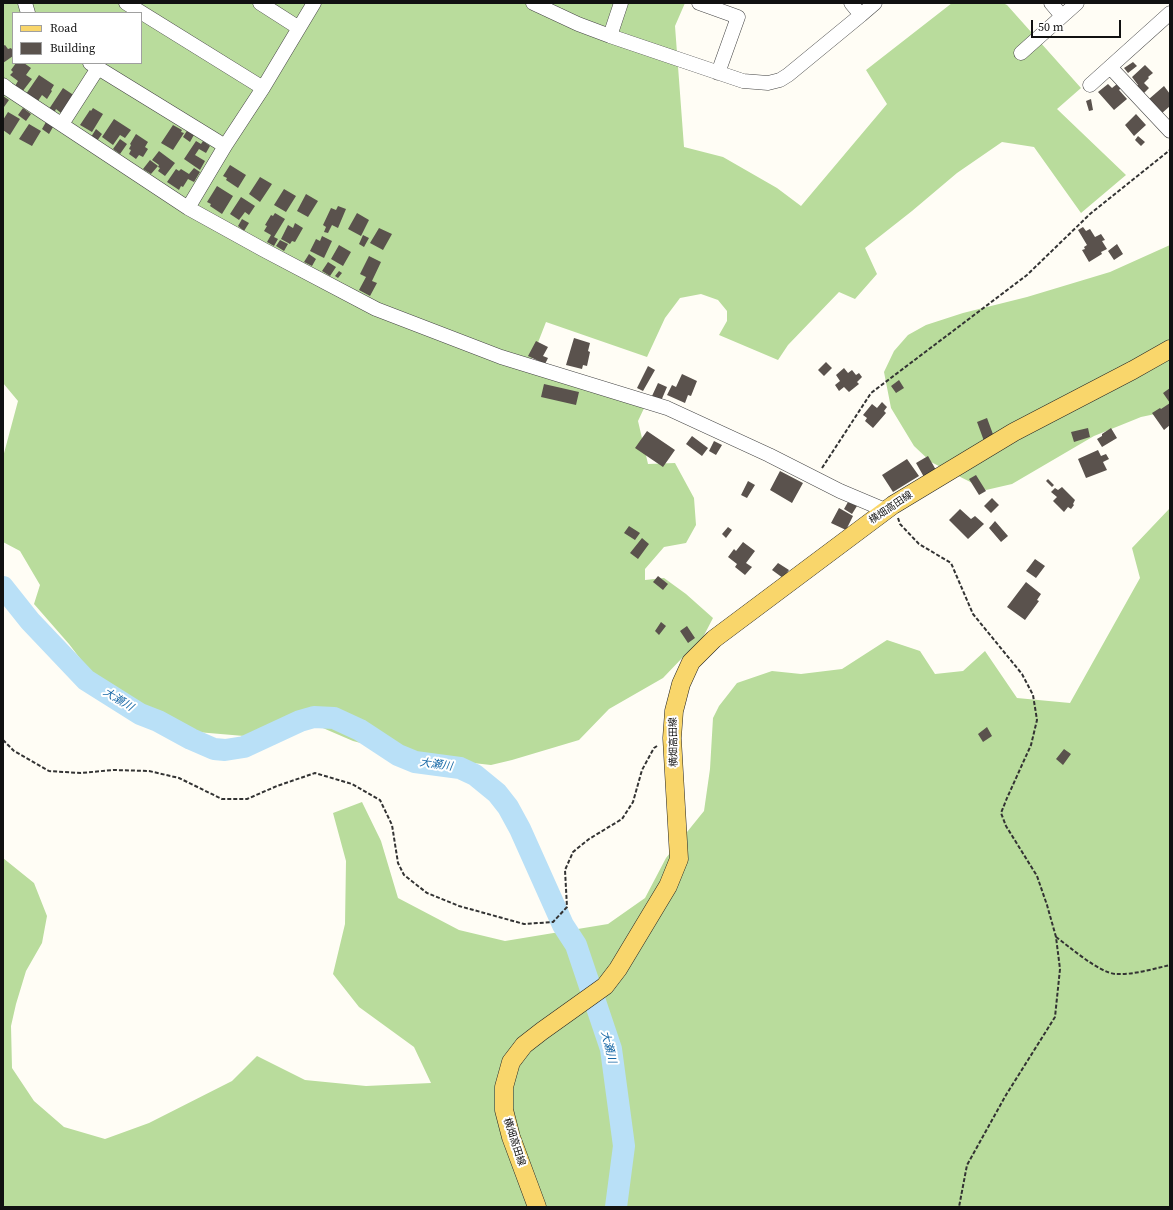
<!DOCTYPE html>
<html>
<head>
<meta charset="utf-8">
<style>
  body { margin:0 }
  #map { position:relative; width:1173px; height:1210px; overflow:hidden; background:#fffdf5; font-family:"Source Serif 4",serif }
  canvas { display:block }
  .frame { position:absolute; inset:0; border:4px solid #111; pointer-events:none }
  .legend { position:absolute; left:12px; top:12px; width:130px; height:52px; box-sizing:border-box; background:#fff; border:1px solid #a0a0a0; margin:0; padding:5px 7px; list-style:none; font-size:12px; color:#111 }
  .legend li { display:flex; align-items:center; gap:8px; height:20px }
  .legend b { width:20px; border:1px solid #a0a0a0 }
  .scale { position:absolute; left:1031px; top:20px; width:90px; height:18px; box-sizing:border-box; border:2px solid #111; border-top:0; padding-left:5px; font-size:12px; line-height:14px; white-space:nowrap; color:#111; -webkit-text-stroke:3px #fff; paint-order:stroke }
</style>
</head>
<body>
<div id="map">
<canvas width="1173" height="1210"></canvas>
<div class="frame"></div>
<ul class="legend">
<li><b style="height:5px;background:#f9d66b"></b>Road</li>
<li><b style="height:11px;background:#5a524d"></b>Building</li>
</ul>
<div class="scale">50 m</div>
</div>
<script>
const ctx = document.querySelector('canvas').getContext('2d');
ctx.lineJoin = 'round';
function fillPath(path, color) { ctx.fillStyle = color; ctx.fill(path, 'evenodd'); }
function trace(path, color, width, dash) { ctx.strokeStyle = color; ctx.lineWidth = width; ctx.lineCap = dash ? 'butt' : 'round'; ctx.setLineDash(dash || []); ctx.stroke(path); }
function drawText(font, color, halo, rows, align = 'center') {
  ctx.font = font + ' "Source Serif 4","Noto Sans JP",serif'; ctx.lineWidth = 4; ctx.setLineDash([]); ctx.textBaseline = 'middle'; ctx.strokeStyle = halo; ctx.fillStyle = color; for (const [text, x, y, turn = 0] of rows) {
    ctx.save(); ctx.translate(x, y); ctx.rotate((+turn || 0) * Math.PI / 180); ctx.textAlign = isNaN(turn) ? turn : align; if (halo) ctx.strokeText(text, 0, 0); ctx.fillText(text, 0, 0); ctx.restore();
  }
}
fillPath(new Path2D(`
  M3,3H685L675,26L684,147L723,157L777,188L801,206L887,104L866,70L952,3H1003L1007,5L1081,88L1057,109L1126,175L1081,213L1034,147L1002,142L957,173L912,211L865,248L877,274L855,299L839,292L788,345L778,360L719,335L727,321V311L718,300L701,294L680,298L665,318L647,357L546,322L530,363L646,404L638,421L648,464L675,463L694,498L696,525L686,543L664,547L645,569V580L664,578L686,594L713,618L701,641L684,656L663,678L609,709L579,740L512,760L491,765L410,756L353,741L295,716L244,736L197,732L156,712L95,678L69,644L34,604L40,585L20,551L3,542V457L18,401L3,383ZM13,13H141V63H13Z
  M1170,245V420L1160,413L1141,417L1094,436L1012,484L986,490L931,462L914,446L891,408L884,372L894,351L908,335L926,325L963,313L1027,297L1110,272Z
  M1170,508V1207H3V858L34,883L47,916L42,943L26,971L16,1004L11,1026L12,1068L34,1101L64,1127L105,1139L149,1123L232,1081L257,1056L305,1080L366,1086L431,1083L414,1047L359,1007L333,974L345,924L346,861L333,813L362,802L381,841L398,898L459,930L505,941L608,924L645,898L666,858L704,811L710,769L713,718L719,706L737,683L772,671L801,674L842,669L887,640L920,651L935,674L963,671L985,651L1017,698L1070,703L1140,578L1132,548Z`), '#b9dc9c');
trace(new Path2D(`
  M3,587L30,621L86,680L140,714L158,721L191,739L214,749L225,750L244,747L300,721L314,717L334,718L360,730L398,755L415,762L460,768L475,775L497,793L508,807L520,829L563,925L576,945L611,1049L624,1146L616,1207`), '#b9e0f7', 22);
fillPath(new Path2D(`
  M5,45L8,49L11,48L13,51V56L3,63V46Z
  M1133,62L1137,66L1128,73L1124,68Z
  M16,63H24L31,68L26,75L32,79L22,92L15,86L18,81L10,75L13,72L11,70Z
  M1145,65L1153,73L1148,77L1149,78L1144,83L1149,88L1142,95L1136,87L1138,85L1132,77Z
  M39,75L54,85L51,90L52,91L47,99L42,95L38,101L26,94Z
  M1108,84L1112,88L1117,84L1121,88L1119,90L1127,99L1114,110L1098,92Z
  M1164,86L1170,94V106L1161,114L1149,99Z
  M63,88L75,96L61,113L56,109L54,113L49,109Z
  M3,96L9,100L4,107L3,106Z
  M1091,99L1093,110L1089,111L1086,101Z
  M23,108L31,114L26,121L18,115Z
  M93,108L103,114L92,132L80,125L90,110L91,111Z
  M8,112L20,119L10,135L3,130V120Z
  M1136,114L1146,125L1134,136L1125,125Z
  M114,119L131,130L125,138L120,135L113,145L102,137Z
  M46,122L53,127L49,134L42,129Z
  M29,124L41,131L32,146L19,139Z
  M173,125L182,130L181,132L184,133L173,150L161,143Z
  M96,129L102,134L97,141L91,137Z
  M188,129L195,133L190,142L183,137Z
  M136,134L148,142L145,147L148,149L143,157L139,155L136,159L129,154L131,150L129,149L131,145L130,144Z
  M1138,136L1145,142L1141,146L1135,140Z
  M120,139L127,144L120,154L113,149Z
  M196,141L201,144L203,141L210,146L206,153L199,149L195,155L205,161L200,170L184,159Z
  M159,151L175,163L165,176L158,171L160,168L158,167L159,165L152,160Z
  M150,160L158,166L151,174L143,169Z
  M230,165L246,175L238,188L226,180L227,178L223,176Z
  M194,168L200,172L194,182L188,179L183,187L181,186L179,190L167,182L176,169L179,171L181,169L189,174Z
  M260,177L272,184L260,202L249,194Z
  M217,186L233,196L222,214L210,206L211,204L207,202Z
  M284,189L296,196L286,212L274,205Z
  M306,194L318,201L308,217L297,211Z
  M241,197L255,206L249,215L245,212L239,220L230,214Z
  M338,206L346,209L338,228L332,225L328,233L324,232L326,227L323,225L331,208L336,210Z
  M275,213L285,219L274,237L278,239L274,246L267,242L271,235L264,231L267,226L265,225L271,215L273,216Z
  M357,213L369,220L361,236L348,229Z
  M242,219L249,223L244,231L238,226Z
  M295,223L303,228L295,242L292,241L290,244L281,239L288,225L293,228Z
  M1083,227L1086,231L1090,229L1095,237L1101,234L1105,240L1102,241L1107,249L1101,252L1102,254L1089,262L1082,250L1085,249L1084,247L1087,245L1078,230Z
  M379,228L392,234L383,250L370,243Z
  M363,235L369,238L364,247L359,244Z
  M322,236L332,241L324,258L310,251L316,239L320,241Z
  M280,240L288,244L284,251L276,246Z
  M1117,244L1123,254L1114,260L1108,251Z
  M339,245L351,252L343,266L331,259Z
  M309,254L316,259L312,266L304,262Z
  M369,256L381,262L372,281L377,283L370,296L359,290L366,277L360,274Z
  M328,262L336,267L330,276L322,271Z
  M339,271L342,273L338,278L335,276Z
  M574,338L590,343L588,351L590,352L587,366L583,365L582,369L566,365Z
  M536,341L548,347L543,356L548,358L545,364L528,356Z
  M826,362L832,368L824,376L818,370Z
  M648,366L655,370L643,391L637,388Z
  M844,368L848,373L852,370L856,375L859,373L862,377L857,382L859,384L849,392L844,387L839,391L835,385L840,381L836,375Z
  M682,374L697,381L691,396L688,395L685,403L667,395L672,385L676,387Z
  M899,380L904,388L896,393L891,386Z
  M658,383L667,387L661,401L652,396Z
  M544,384L579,392L576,405L541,397Z
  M1170,388V425L1164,430L1152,413L1160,408L1161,409L1170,403L1163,393Z
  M882,402L887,407L884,411L886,413L873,428L865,421L867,418L863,415L872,404L877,408Z
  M987,418L994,437L984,441L977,422Z
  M1088,428L1090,437L1074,442L1071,432Z
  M1111,428L1117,438L1102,447L1097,439L1102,436V434Z
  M647,431L675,450L663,467L635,448Z
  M692,436L708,448L702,456L686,444Z
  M714,441L722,445L716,455L709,451Z
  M1098,450L1101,456L1106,454L1109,459L1103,462L1107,470L1086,478L1078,459Z
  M928,456L936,470L924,477L916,463Z
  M907,459L919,476L893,492L882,475Z
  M780,471L803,483L792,503L770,490Z
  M976,475L986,491L979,495L969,479Z
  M1048,479L1054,485L1052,487L1046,481Z
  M748,481L755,485L747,498L741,495Z
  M1062,487L1075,500L1073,504L1074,505L1071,509L1068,507L1064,512L1053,501L1057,497L1051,492L1055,488L1058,490Z
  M992,498L999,505L991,513L984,506Z
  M848,502L857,506L852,514L844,509Z
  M839,508L853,516L846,530L831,523Z
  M960,509L971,519L975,516L984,524L968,539L949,520Z
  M995,521L1008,536L1001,542L989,528Z
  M629,526L640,533L635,540L624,533Z
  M728,527L732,530L726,538L722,534Z
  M642,538L649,544L638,559L630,553Z
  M743,542L755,551L746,563L752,567L745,575L735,567L737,564L728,557L734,549L736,551Z
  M1035,559L1045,566L1036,578L1026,571Z
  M778,563L789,570L783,578L772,570Z
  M658,576L668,584L663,590L653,582Z
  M1026,582L1041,594L1037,600L1039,601L1025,620L1007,607Z
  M661,622L666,626L659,635L655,631Z
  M687,626L695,638L688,643L680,631Z
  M987,727L992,736L983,742L978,734Z
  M1064,749L1071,754L1063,765L1056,759Z`), '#5a524d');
const minor = new Path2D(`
  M25,3L28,13
  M126,3L263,88
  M260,3L299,28
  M533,3L578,24L610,36L743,81L768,83L780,80L788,75L861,15L851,3
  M699,3L738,17L718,73
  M1051,3L1062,16
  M861,15L875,3
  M610,36L621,3
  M1021,53L1077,3
  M90,63L225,146
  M1110,67L1170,131
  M3,85L8,89L188,208L264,250L376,309L501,357L667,408L769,455L840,491L885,510
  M1090,85L1170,13
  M62,124L98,68
  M188,208L225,146L263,88L314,3`);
const major = new Path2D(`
  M537,1207L511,1137L504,1110V1087L511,1062L524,1045L542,1031L605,986L618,969L668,886L679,859L672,738L674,711L681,684L691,662L714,639L893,505L1014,432L1133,370L1170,349`);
trace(minor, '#444', 15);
trace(major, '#222', 19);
trace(new Path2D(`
  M822,468L871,393L1027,275L1090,214L1170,150
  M898,518L900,524L919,544L951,563L973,614L1022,674L1033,695L1037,720L1031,745L1007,798L1001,813L1006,826L1037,876L1047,905L1056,937L1060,969L1055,1017L1006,1095L967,1165L959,1207
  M3,740L14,751L49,771L81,773L113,770L149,771L179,778L222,799H247L277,786L315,773L352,784L380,800L392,825L398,863L404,875L427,893L459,906L524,924L553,922L567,907L565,870L573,852L589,839L622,819L633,802L642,770L654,748L657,746
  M1056,937C1070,947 1099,973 1116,974C1133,975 1153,969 1170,965`), '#333', 2, [4, 2]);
trace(minor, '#fff', 14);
trace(major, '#f9d66b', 18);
drawText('10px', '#111', '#fff', [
  ["横畑高田線",891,508,-34],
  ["横畑高田線",674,742,-91],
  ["横畑高田線",514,1142,72]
]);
drawText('italic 11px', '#1768a6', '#fff', [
  ["大瀬川",118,700,32],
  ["大瀬川",436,765,8],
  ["大瀬川",608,1047,76]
]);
</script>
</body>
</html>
